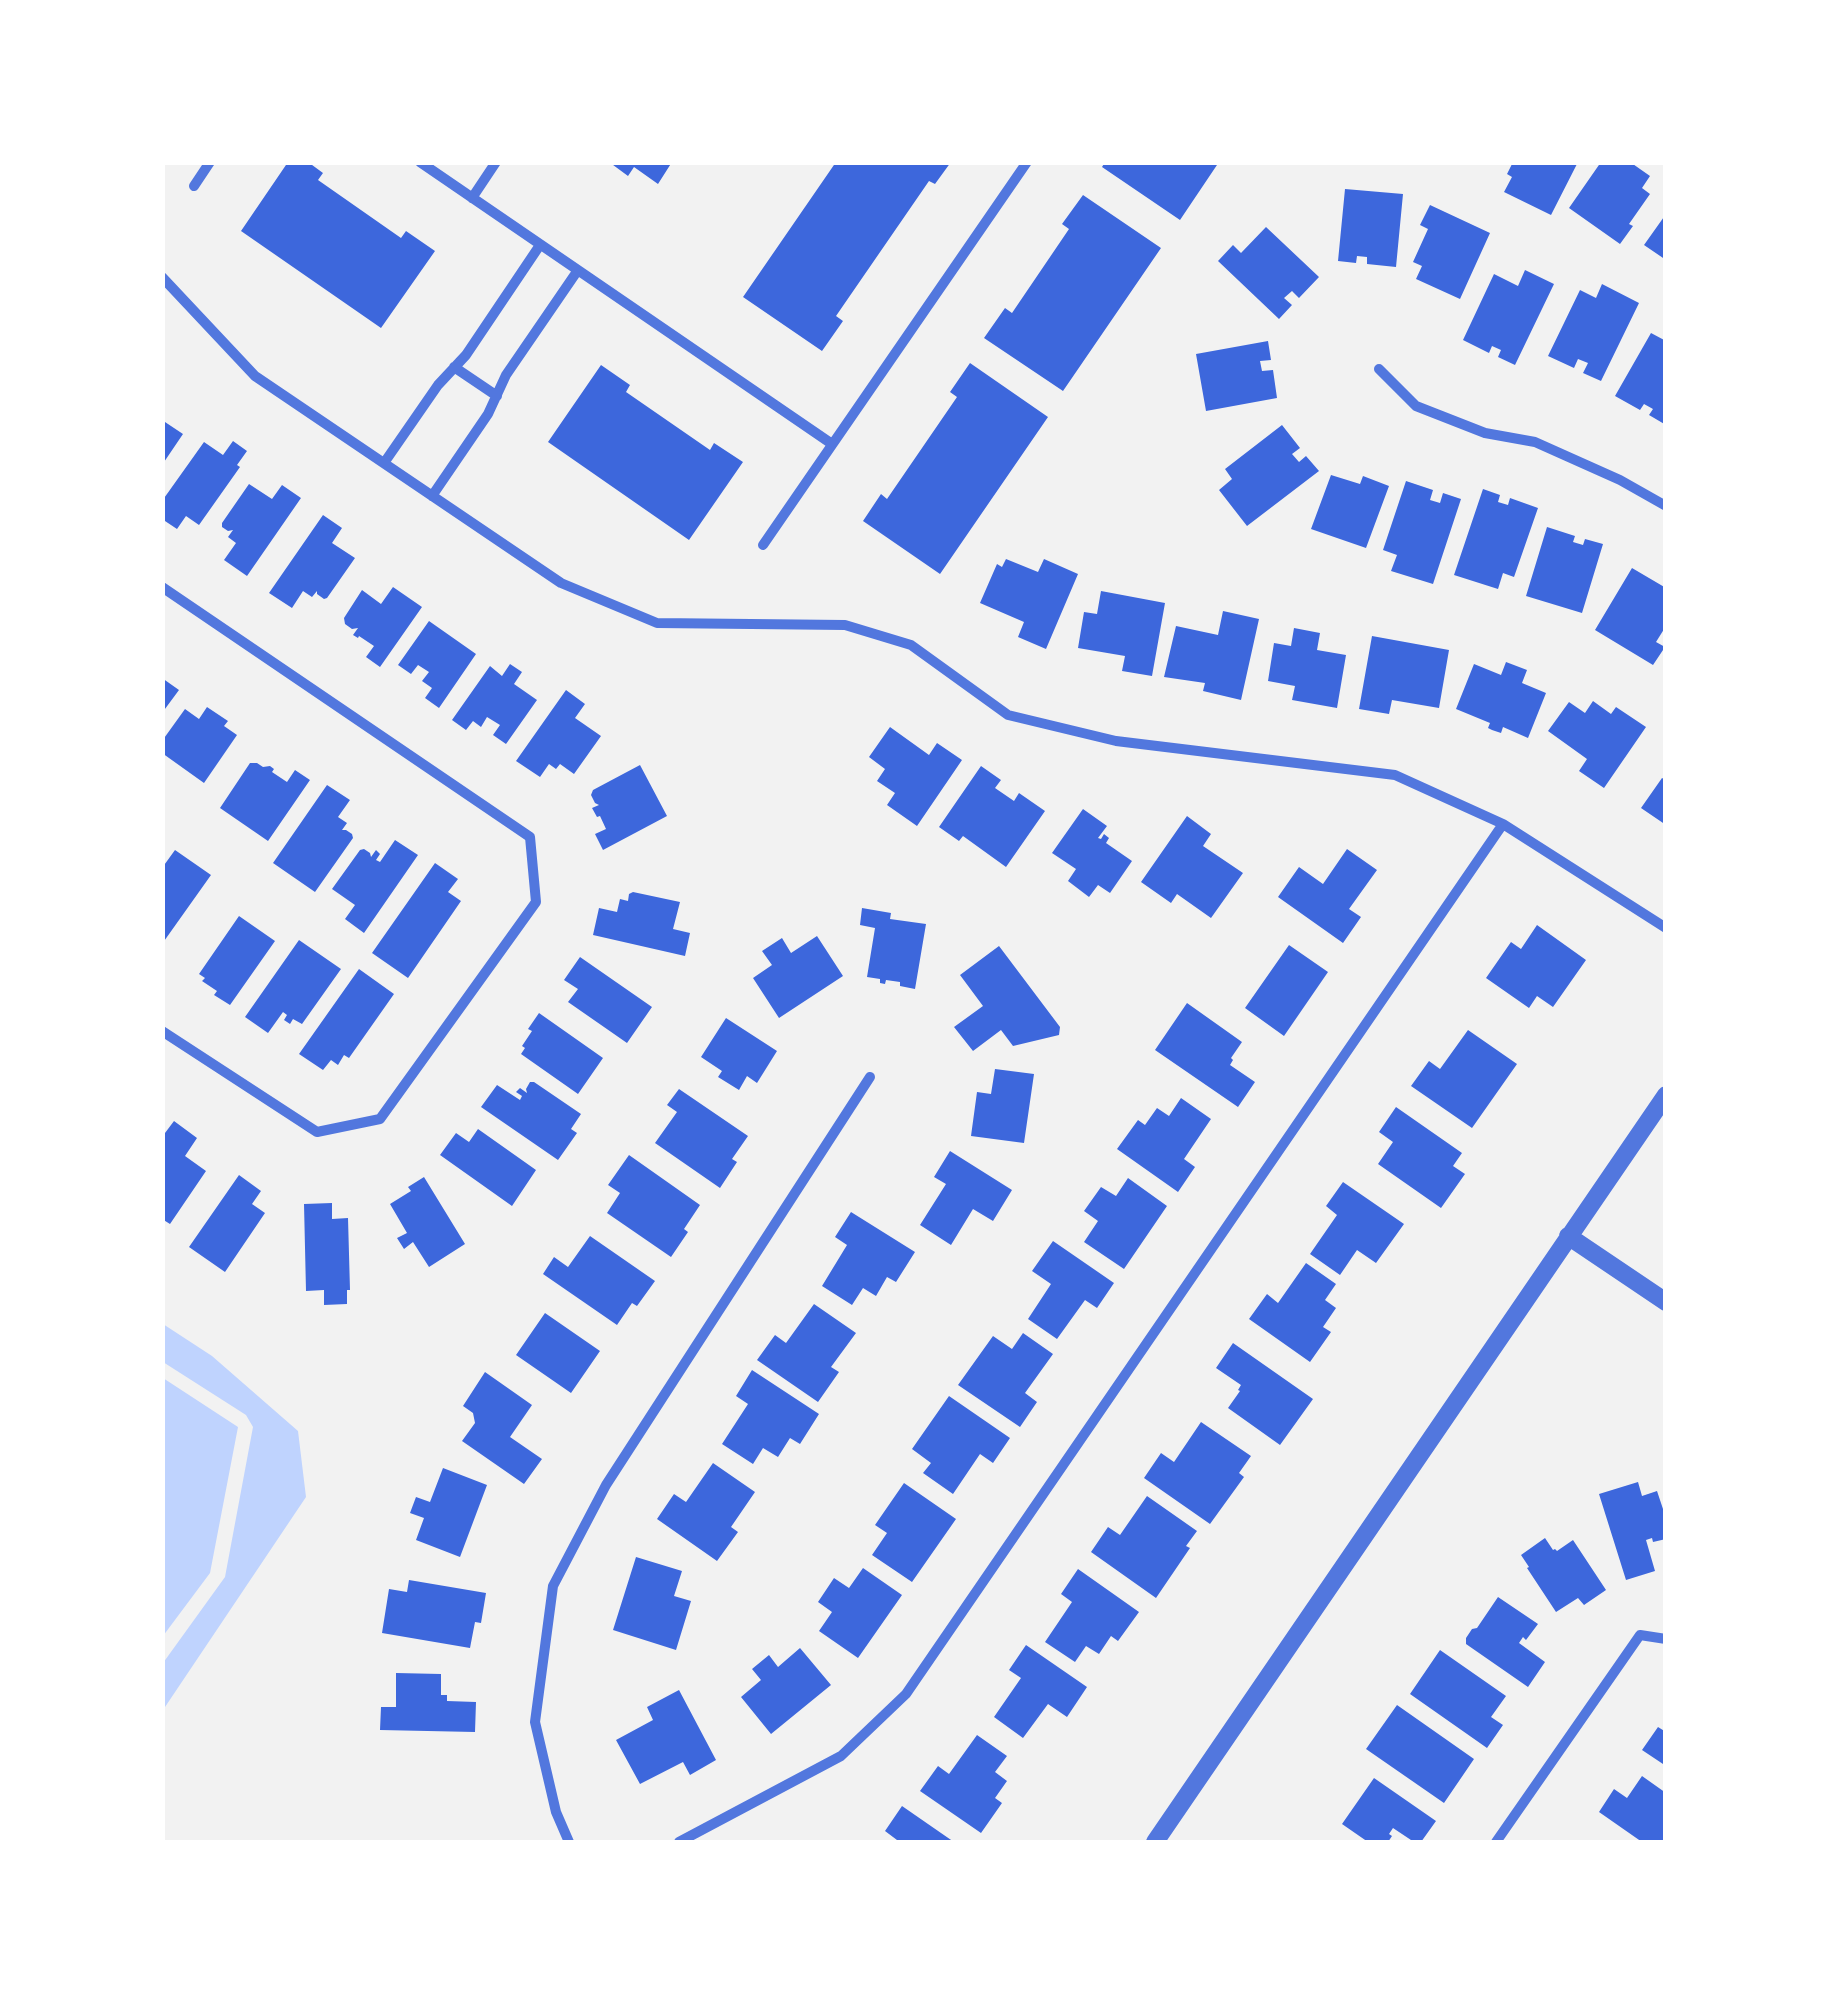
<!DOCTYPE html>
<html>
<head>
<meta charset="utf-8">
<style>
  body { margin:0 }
  #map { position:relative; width:1828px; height:2005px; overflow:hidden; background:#f2f2f2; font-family:Raleway,sans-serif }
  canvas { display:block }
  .frame { position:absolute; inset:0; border:165px solid #fff; pointer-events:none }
</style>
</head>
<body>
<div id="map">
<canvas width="1828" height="2005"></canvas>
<div class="frame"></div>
</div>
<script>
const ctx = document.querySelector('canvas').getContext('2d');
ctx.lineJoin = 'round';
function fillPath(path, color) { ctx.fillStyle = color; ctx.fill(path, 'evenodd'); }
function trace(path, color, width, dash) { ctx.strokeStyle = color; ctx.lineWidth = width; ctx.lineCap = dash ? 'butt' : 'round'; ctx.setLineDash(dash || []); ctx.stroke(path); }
fillPath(new Path2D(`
  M163,1324L212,1356L298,1431L306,1497L163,1710V1663L225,1577L253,1427L246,1415L163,1362Z
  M163,1378L238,1427L210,1573L163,1636Z`), '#bfd3fe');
fillPath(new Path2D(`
  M288,162H308L323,173L318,180L401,238L406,231L435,251L381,328L241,231Z
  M609,162H672L658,184L634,167L628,176Z
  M836,162H951L935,184L929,181L836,316L843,321L822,351L743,297Z
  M1105,162H1219L1180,220L1102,167Z
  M1513,162H1578L1551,215L1504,192L1512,177L1507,174Z
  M1601,162H1630L1650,176L1642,188L1650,194L1629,224L1633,226L1620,244L1569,208Z
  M1345,189L1403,194L1396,267L1367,264V257L1357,256L1356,263L1338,261Z
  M1083,195L1161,248L1063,391L984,338L1005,308L1012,313L1069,229L1062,224Z
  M1430,205L1490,233L1460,299L1416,279L1422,266L1413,262L1428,229L1420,225Z
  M1666,214V260L1644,245Z
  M1266,227L1319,277L1299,298L1292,291L1284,298L1292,305L1279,319L1218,261L1233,245L1241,253Z
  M1525,270L1554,284L1515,365L1498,357L1501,350L1492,346L1489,353L1463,340L1494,274L1518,286Z
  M1602,284L1639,303L1601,381L1583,373L1588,363L1578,359L1574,368L1548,356L1580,290L1596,298Z
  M1651,333L1666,341V425L1649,415L1653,409L1644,404L1640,410L1615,396Z
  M1268,341L1271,360L1260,361L1262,371L1273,370L1277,398L1206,411L1196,354Z
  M970,363L1048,417L940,574L863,521L881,494L887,499L957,397L950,392Z
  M601,365L630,385L626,392L710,450L714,443L743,462L689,540L548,442Z
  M162,420L183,434L162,465Z
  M1282,425L1300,448L1292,454L1299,462L1306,456L1319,471L1247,526L1219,490L1232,479L1225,469Z
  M233,441L247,451L237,465L240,467L199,525L186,516L177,529L162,519V501L204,442L223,455Z
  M1331,475L1360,484L1363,476L1389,486L1366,548L1311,529Z
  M1406,481L1433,490L1430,500L1440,503L1443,493L1461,499L1433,584L1391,571L1397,555L1383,550Z
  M249,484L272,499L282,485L301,498L247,576L224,560L236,543L228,537L233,530L228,531L222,527V523Z
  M1483,489L1500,495L1498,502L1508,505L1510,498L1538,508L1514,577L1503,573L1498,589L1454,575Z
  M323,515L342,528L332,543L355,558L327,598L324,599L317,594V591L312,597L303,591L292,608L269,593Z
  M1547,527L1575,536L1573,542L1583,545L1585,539L1603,544L1582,613L1526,596Z
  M1006,559L1038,572L1044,559L1078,574L1046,649L1018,637L1024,622L980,603L997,564L1002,567Z
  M1632,568L1666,588V626L1656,642L1665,647L1653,665L1595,630Z
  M393,587L422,607L380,667L366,657L374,646L359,636L358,638L353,635L358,628L352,629L345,624L344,618L362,590L381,604Z
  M1101,591L1165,603L1152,676L1122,671L1125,656L1078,648L1084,612L1097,614Z
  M1223,611L1259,619L1241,700L1203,691L1205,683L1164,677L1176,626L1218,635Z
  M429,621L476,654L439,708L425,698L432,688L422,681L429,672L418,665L411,674L398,665Z
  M1294,628L1320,633L1317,650L1346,655L1337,708L1292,700L1295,686L1268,681L1274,643L1291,646Z
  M1372,636L1449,650L1439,708L1392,700L1389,714L1359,709Z
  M1506,662L1527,670L1522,683L1546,693L1528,738L1503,727L1501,733L1492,730L1488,728L1490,723L1456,709L1474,664L1501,675Z
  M510,664L522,672L514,684L537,700L506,744L493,735L500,725L487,717L481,727L473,721L466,730L452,720L490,666L502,676Z
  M162,678L179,690L162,713Z
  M566,690L585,704L575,718L601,736L574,774L560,764L556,769L549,764L540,777L516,761Z
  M1593,701L1611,714L1616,707L1646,727L1604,788L1579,771L1587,759L1548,731L1569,702L1585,713Z
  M207,707L228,721L224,726L237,735L204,783L162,753V741L185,709L199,719Z
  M890,727L929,755L937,743L962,760L917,826L887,805L895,793L877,781L885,769L869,757Z
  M250,763H257L263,767L270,766L274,769L272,772L287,782L295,770L310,780L268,841L220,808Z
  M640,765L667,816L603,850L595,834L606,829L600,816L597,817L592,808L599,805L595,803L591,795L593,790Z
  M981,766L1001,780L995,788L1014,801L1019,793L1045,811L1006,867L963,836L959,841L939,827Z
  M1662,778L1666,780V825L1641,808Z
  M327,785L350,800L338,817L347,823L342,830H346L352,834L353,838L315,892L273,863Z
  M1083,809L1107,826L1098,838L1101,839L1104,834L1109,838L1106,843L1132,861L1110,893L1098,885L1089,897L1068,881L1076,869L1052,853Z
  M1187,816L1211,834L1203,846L1243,873L1211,918L1177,894L1171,903L1141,882Z
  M395,840L418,855L364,933L345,919L355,905L332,889L360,850L364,849L370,853L371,857L376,850L380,854L376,860L380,862Z
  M1347,849L1377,870L1349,909L1361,917L1343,943L1278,897L1299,867L1323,884Z
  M175,850L211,875L162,944V868Z
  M435,863L458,879L448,892L461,901L408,978L372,953Z
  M633,892L680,902L673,929L690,933L685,956L593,935L599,908L617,912L620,899L628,901L629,894Z
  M862,908L891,913L890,919L926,924L915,989L900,986V982L886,980L885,984L880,983V979L867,977L875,928L860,925Z
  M239,916L275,941L230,1005L214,995L217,991L202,981L205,978L199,974Z
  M1537,925L1586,960L1553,1007L1537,996L1529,1008L1486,978L1511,942L1521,949Z
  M817,936L843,976L779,1018L753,978L772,965L762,951L782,938L791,953Z
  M299,940L341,969L302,1024L293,1019L290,1024L284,1020L287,1015L283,1012L268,1033L245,1017Z
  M1289,945L1328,972L1284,1036L1245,1008Z
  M999,946L1060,1027L1059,1035L1013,1046L1001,1030L973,1051L954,1027L983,1006L960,975Z
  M580,957L652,1007L627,1043L568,1002L578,989L564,980Z
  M359,969L394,994L349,1058L344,1055L338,1065L331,1060L323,1070L299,1054Z
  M1187,1003L1242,1042L1231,1058L1233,1060L1230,1065L1255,1082L1238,1107L1155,1050Z
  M539,1013L603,1058L578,1094L521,1054L525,1048L522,1046L532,1031L528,1029Z
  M726,1018L777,1051L757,1083L747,1076L739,1090L718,1077L722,1071L701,1057Z
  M1468,1030L1517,1064L1472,1128L1411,1086L1429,1061L1440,1069Z
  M995,1069L1034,1074L1024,1143L971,1136L977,1092L991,1094Z
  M530,1082H534L581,1114L571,1129L577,1133L558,1160L481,1107L497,1085L520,1100L522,1096L516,1092L520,1088L527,1093L526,1089Z
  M679,1089L748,1136L732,1159L737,1162L720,1188L655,1143L677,1112L667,1105Z
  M1181,1098L1211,1119L1184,1159L1195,1167L1178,1192L1117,1149L1138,1120L1145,1125L1157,1108L1169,1116Z
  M1396,1107L1462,1153L1453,1166L1465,1174L1441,1208L1378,1164L1393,1142L1379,1132Z
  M174,1121L197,1138L185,1156L206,1171L170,1224L162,1219V1137Z
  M478,1129L536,1170L512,1206L440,1155L456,1133L469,1142Z
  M950,1151L1012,1190L993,1221L973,1209L951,1245L920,1225L946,1184L934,1177Z
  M629,1155L700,1205L684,1229L688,1232L671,1257L607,1213L620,1193L608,1185Z
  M239,1175L261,1191L252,1204L265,1213L225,1272L189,1247Z
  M424,1177L465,1244L429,1267L413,1242L404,1249L397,1238L407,1233L390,1204L411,1191L408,1187Z
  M1128,1178L1167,1206L1124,1269L1084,1242L1098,1221L1084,1211L1101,1187L1116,1196Z
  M1343,1182L1404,1224L1376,1263L1357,1250L1340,1275L1310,1254L1337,1215L1326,1206Z
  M332,1203V1219L348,1218L350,1290H347V1304L324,1305V1290L306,1291L304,1204Z
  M851,1212L915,1252L896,1282L887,1277L876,1296L863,1288L852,1305L822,1286L847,1245L835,1237Z
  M590,1236L655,1281L637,1306L632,1303L617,1325L543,1274L554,1257L568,1267Z
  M1053,1241L1114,1283L1097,1308L1085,1300L1057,1339L1028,1319L1051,1284L1032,1271Z
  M1306,1263L1336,1284L1325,1300L1336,1308L1323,1327L1331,1332L1310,1362L1249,1319L1267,1294L1278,1303Z
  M814,1304L856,1333L831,1367L839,1372L818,1402L757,1360L775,1335L786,1343Z
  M545,1313L600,1351L571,1393L516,1355Z
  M1023,1333L1053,1354L1025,1393L1037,1402L1020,1427L958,1385L993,1336L1012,1349Z
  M1233,1343L1313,1399L1280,1445L1228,1408L1240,1391L1238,1390L1241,1385L1216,1368Z
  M752,1370L819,1414L800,1444L790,1438L778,1457L763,1448L753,1464L722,1444L748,1404L736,1396Z
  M485,1372L532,1405L510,1437L542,1459L524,1484L462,1441L475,1423L473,1413L463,1406Z
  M949,1396L1010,1438L993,1463L980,1454L953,1494L923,1473L931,1463L912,1449Z
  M1201,1422L1251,1456L1239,1473L1244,1477L1210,1524L1144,1478L1161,1453L1174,1462Z
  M713,1463L755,1492L731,1527L738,1532L717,1561L657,1519L674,1494L686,1502Z
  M443,1468L487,1485L460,1557L416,1540L424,1518L410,1513L416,1497L430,1502Z
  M1638,1482L1642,1496L1657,1491L1666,1518V1539L1653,1542L1652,1538L1646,1540L1655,1571L1626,1580L1599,1494Z
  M904,1483L956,1519L912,1582L872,1555L887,1533L875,1525Z
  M1147,1496L1197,1531L1186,1546L1190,1548L1156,1598L1091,1552L1108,1527L1120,1535Z
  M1545,1538L1553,1550L1555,1549L1557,1551L1573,1540L1606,1590L1584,1605L1578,1598L1556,1612L1527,1568L1529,1567L1521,1555Z
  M636,1557L682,1571L674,1596L691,1601L676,1650L613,1630Z
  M863,1568L902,1595L858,1658L819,1631L832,1612L818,1602L834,1578L849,1588Z
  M1078,1569L1139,1612L1118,1641L1111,1636L1099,1654L1086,1646L1075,1662L1045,1642L1072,1602L1061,1594Z
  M409,1580L486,1593L481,1623L475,1622L470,1648L382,1633L389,1589L407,1592Z
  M1498,1597L1538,1624L1526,1640L1523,1637L1519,1643L1545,1662L1528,1687L1466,1644V1638L1472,1629L1477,1628Z
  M1026,1645L1087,1687L1067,1717L1048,1704L1023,1738L994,1717L1021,1678L1009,1670Z
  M800,1648L831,1685L771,1734L741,1697L761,1680L752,1669L769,1655L778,1667Z
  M1440,1650L1506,1696L1491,1717L1503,1725L1487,1748L1410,1694Z
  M396,1673L441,1674V1695H447V1701L476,1702L475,1732L380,1730L381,1707H396Z
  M679,1690L716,1760L690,1775L683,1762L640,1784L616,1740L653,1720L647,1707Z
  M1397,1705L1474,1759L1444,1803L1366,1749Z
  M1658,1727L1666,1732V1766L1642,1750Z
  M977,1735L1007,1756L995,1772L1007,1781L995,1798L1002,1803L981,1833L920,1791L938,1766L949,1774Z
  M1642,1776L1666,1793V1842H1642L1599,1812L1614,1789L1627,1798Z
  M1374,1778L1436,1821L1421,1842H1414L1393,1828L1389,1834L1392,1836L1388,1842H1368L1342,1824Z
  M902,1806L954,1842H895L897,1840L885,1831Z`), '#3d67dc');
trace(new Path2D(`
  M420,162L832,444
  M194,186L210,162
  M472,198L496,162
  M162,277L255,376L561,583L657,623L845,625L911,645L1008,715L1116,741L1395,775L1503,824L1666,928
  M454,367L497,396
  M1379,369L1416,406L1485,433L1535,442L1620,480L1666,506
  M384,463L438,385L466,355L540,245
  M432,496L488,414L506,375L578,270
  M763,545L1027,162
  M162,587L530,837L536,902L380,1119L317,1132L162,1031
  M569,1842L556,1812L535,1722L553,1586L606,1485L870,1077
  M679,1842L841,1756L906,1694L1503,824
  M1496,1842L1640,1635L1666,1639`), '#5277de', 10);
trace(new Path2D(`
  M1568,1236L1666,1302
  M1155,1842L1666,1095`), '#5277de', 18);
</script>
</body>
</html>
